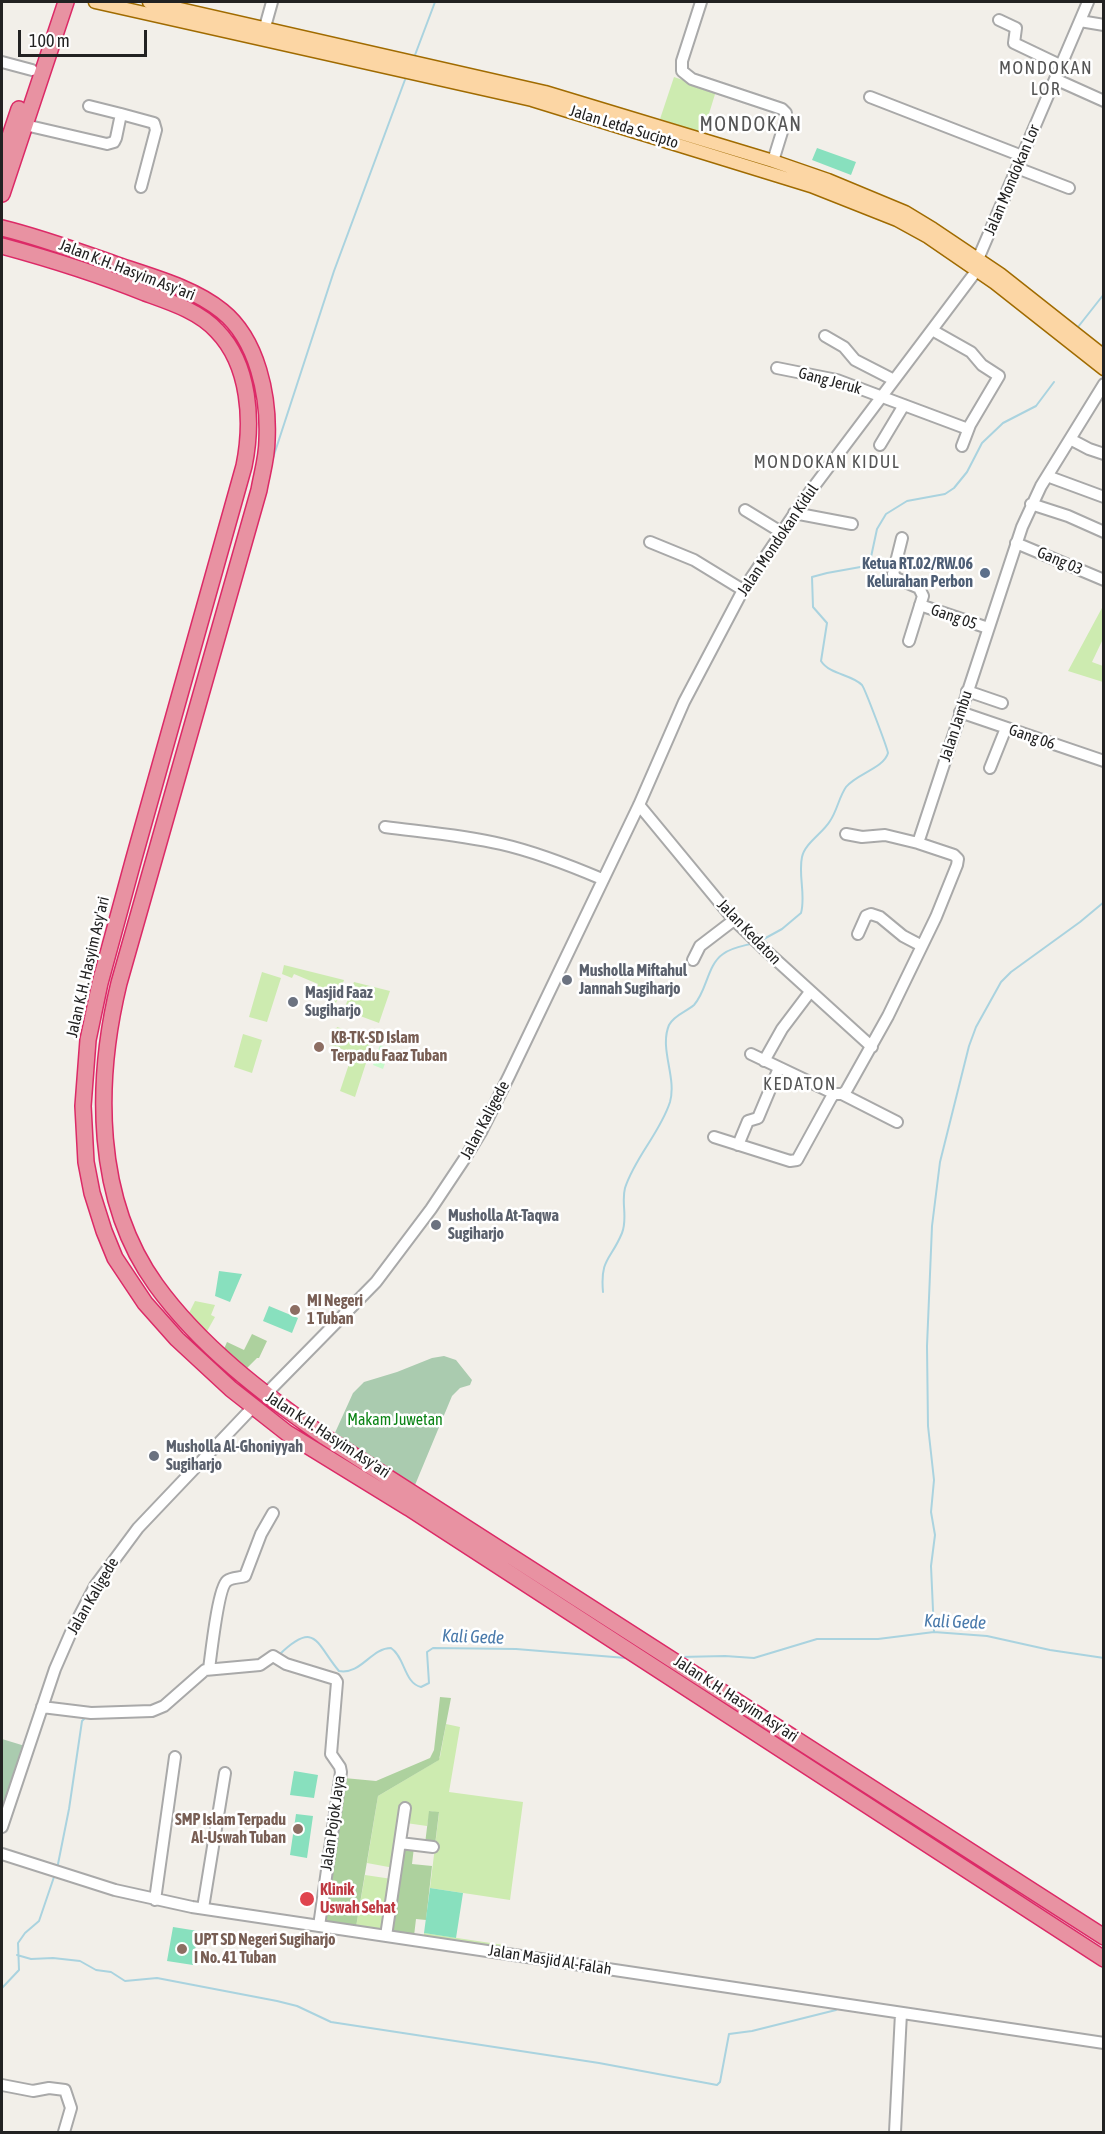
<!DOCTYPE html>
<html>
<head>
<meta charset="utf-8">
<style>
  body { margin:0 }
  #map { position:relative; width:1105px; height:2134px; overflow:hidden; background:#f2efe9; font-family:"Asap Condensed",sans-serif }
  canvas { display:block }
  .frame { position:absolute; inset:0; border:3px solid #222; pointer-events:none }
  .scale { position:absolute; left:18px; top:30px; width:129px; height:27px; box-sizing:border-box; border:3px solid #222; border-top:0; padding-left:8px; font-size:18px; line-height:21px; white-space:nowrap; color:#222; -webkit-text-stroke:4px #fff; paint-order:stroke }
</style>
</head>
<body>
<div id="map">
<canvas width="1105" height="2134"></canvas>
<div class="frame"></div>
<div class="scale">100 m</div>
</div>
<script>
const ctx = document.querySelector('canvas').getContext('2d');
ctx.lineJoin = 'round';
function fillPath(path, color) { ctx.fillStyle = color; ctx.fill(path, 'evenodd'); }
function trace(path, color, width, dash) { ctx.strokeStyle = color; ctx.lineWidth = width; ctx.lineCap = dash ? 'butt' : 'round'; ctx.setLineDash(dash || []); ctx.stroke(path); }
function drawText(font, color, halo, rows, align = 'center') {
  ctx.font = font + ' "Asap Condensed",sans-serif'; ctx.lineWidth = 5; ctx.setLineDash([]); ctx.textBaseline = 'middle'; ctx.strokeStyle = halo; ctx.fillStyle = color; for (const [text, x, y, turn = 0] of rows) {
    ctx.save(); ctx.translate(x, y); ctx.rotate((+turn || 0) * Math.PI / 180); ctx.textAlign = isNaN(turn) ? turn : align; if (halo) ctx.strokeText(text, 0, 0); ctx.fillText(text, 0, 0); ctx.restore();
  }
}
fillPath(new Path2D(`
  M674,77L716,91L703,133L660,119Z
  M1103,606V639L1092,662L1103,666V682L1068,671Z
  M284,965L344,980L336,1003L314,994L318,984L294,974L292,978L282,974Z
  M262,972L281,978L267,1022L249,1017Z
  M354,982L390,991L379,1023L344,1010Z
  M337,1027L374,1039L368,1058L330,1045Z
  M243,1034L262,1040L252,1073L234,1067Z
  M351,1058L366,1063L355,1097L340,1091Z
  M195,1301L215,1305L211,1315L215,1317L206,1333L188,1315Z
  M446,1724L460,1727L449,1792L523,1802L510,1900L430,1888L439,1813L430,1811L427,1826L406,1823L390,1932L356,1927L365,1875L392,1879L394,1868L367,1863L378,1796L437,1761L440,1757Z
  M424,1933L504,1945V1949L424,1937Z`), '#cdebb0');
fillPath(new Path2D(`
  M252,1334L267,1341L259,1358H257L247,1368L224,1349L227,1342L244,1350Z
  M440,1697L451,1698L439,1760L378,1796L356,1927L323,1922L344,1778L376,1781L430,1758L434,1750Z
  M429,1811L439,1812L435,1845L425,1844Z
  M402,1846L414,1847L412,1864L432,1866L426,1920L416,1919L414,1936L390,1932Z`), '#add19e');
fillPath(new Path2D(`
  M444,1356L456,1360L472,1380L470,1385L460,1388L452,1396L415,1485L334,1435L353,1393L364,1382L397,1372L432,1358Z
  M2,1739L25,1746L2,1815Z`), '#aacbaf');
fillPath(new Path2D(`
  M380,1045L390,1049L383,1069L373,1065Z`), '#c8facc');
fillPath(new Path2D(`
  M817,148L856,162L851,175L812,160Z
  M219,1271L242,1274L230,1302L215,1296Z
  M269,1306L298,1318L292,1333L263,1321Z
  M294,1771L318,1775L314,1798L290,1795Z
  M296,1814L313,1816L307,1858L290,1855Z
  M430,1888L463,1893L456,1938L424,1933Z
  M173,1927L198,1931L193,1965L167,1961Z`), '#88e0be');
trace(new Path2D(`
  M415,55L435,2
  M1078,327L1104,294
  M273,458L334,271L406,77
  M762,940L782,929L801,913C806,895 798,875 802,857C805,843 823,833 830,821C837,811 839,797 846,787C856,774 884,768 888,753C887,747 865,689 862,685C851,674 830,675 821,661L827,623L813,607L812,577L827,573L866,566L871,557L877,529L886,514L907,501L945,494L954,488L967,472L982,443L1003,423L1036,406L1054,382
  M603,1292C600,1258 611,1260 622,1233C628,1218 621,1203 625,1188C635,1157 660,1133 670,1102C677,1077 659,1049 669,1025C674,1015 686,1012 694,1005C707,991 707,965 723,954C732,947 744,946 754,943
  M934,1632L931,1566L935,1535L931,1512L934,1480L928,1426L927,1346L932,1226L940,1162L969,1046L976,1027L1001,982L1011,972L1080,922L1104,902
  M279,1655C316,1619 316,1644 339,1671C361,1675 371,1648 391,1648C405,1657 404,1683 421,1687L429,1683L427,1652L433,1648L516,1649L626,1658
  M680,1657L725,1656L754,1658L817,1639H878L934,1632L987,1636L1050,1650L1104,1658
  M57,1869L69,1809L82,1721L86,1717
  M17,1955L31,1959L53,1958L80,1961L96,1970L111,1972L125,1981L157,1978L277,2001L297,2006L331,2022L599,2063L717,2085L720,2082L729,2034L752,2031L836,2010
  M2,1988L19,1970L18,1943L25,1933L39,1921L55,1874`), '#aad3df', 2);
const minor = new Path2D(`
  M701,2L682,61V71L692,79L782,109L786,113V119L773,161
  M999,20L1016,28L1014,43L1060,65
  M1080,21L1104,25
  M265,27L272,2
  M2,62L32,70
  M1055,79L1104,101
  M870,97L1022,156
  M89,106L121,114
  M25,125L107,144L114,142L116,138L121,114L154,123L156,130L141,187
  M1017,168L1069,188
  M978,259L1088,2
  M932,330L971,352L982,365L999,376L970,425L962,446
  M825,336L844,347L855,360L894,380
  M777,368L837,380L968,429
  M1070,439L1089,449L1104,454
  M880,445L904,405
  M1047,476L1104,497
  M1031,504L1068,516L1104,532
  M745,510L781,532
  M794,513L852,524
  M902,538L893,574L896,578L919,588L923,596L909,641
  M650,542L694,560L743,590
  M1016,543L1104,580
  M920,605L988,628
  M967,691L1002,703
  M960,712L1104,761
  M990,768L1006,728
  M639,805L734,920L763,948L872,1047
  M385,827C424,832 463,835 501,844C536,852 569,865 602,879
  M846,834L862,837L885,835L918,843
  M858,934L866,916L871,914L880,917L903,936L922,946
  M693,960L700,946L734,920
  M751,1054L835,1094
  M764,1061L782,1029L810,992
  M842,1094L897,1122
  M714,1137L790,1161L797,1160L831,1098L834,1094H842L846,1091L888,1016L936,917L957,865L958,859L954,855L918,843L1022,527L1041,486L1104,384
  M738,1145L748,1121L758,1118L779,1068
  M267,1393L376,1282L431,1209L465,1158L481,1132L509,1076L639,805L684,702L743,590L803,501L977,270
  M209,1669C211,1655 218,1588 227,1581C232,1577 240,1578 245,1576L261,1534L273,1513
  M42,1707L91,1713L152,1711L164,1706L205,1670L260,1665L273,1656L286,1664L335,1679L337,1682L331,1754L340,1767L341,1772L319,1926
  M2,1827L55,1669L72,1630L95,1586L138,1528L253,1407
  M400,1843L433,1847
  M2,1854L115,1890L192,1907L1104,2043
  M155,1900L175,1757
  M203,1908L225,1773
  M386,1936L405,1808
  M2,2085L33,2091L49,2088L65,2090L71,2108L64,2132
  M895,2132L901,2013`);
const major = new Path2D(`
  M95,2L532,100L811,186L897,220L928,237L995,283L1104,369
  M149,2L545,92L773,161L828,180L905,212L933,229L1000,274L1104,356`);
const highway = new Path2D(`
  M2,160L19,109
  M2,194L66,2
  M2,228C43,238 83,253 123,267C156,278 195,289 222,311C258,340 269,397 267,440C267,457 262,473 259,490L119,983C95,1082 94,1199 156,1285C200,1346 263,1394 325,1437L1104,1937
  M2,246C50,259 98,274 145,293C170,302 199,311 217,331C250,365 253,422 244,466L134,858L100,983L88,1040L83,1106L86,1162L92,1193L104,1231L115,1258L145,1303L177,1339L231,1389L287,1433L409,1508L1104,1959`);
trace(minor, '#a9a9a9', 14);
trace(major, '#a06b00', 15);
trace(highway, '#dc2a67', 18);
trace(minor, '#fff', 10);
trace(major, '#fcd6a4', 12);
trace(highway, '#e892a2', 15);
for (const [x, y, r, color] of [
  [985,573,6,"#5c6f8a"],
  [567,980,6,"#6b7280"],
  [293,1002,6,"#6b7280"],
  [319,1047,6,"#8d6e63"],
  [436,1225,6,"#6b7280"],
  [295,1310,6,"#8d6e63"],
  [154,1456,6,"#6b7280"],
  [298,1829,6,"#8d6e63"],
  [307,1899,8,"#e0444e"],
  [182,1949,6,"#8d6e63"]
]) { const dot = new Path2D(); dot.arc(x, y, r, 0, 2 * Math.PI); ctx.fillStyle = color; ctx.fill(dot); trace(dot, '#fff', 2); }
drawText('16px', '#222', '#fff', [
  ["Jalan Letda Sucipto",624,127,17],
  ["Jalan Mondokan Lor",1012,180,-67],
  ["Jalan K.H. Hasyim Asy'ari",127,270,21],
  ["Gang Jeruk",830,381,15],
  ["Jalan Mondokan Kidul",778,540,-56],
  ["Gang 03",1060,561,23],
  ["Gang 05",954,617,19],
  ["Jalan Jambu",956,726,-72],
  ["Gang 06",1032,737,19],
  ["Jalan Kedaton",749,932,46],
  ["Jalan K.H. Hasyim Asy'ari",88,967,-77],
  ["Jalan Kaligede",485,1120,-62],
  ["Jalan K.H. Hasyim Asy'ari",328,1435,33],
  ["Jalan Kaligede",93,1596,-60],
  ["Jalan K.H. Hasyim Asy'ari",736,1699,33],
  ["Jalan Pojok Jaya",333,1823,-82],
  ["Jalan Masjid Al-Falah",550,1960,9]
]);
drawText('bold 16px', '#4e5e75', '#fff', [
  ["Ketua RT.02/RW.06",973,564],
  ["Kelurahan Perbon",973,582]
], 'right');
drawText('bold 16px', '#5b616d', '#fff', [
  ["Musholla Miftahul",579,971],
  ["Jannah Sugiharjo",579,989],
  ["Masjid Faaz",305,993],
  ["Sugiharjo",305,1011],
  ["Musholla At-Taqwa",448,1216],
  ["Sugiharjo",448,1234],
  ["Musholla Al-Ghoniyyah",166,1447],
  ["Sugiharjo",166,1465]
], 'left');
drawText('bold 16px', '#785e54', '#fff', [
  ["KB-TK-SD Islam",331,1038],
  ["Terpadu Faaz Tuban",331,1056],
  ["MI Negeri",307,1301],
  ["1 Tuban",307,1319],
  ["SMP Islam Terpadu",286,1820,"right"],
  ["Al-Uswah Tuban",286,1838,"right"],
  ["UPT SD Negeri Sugiharjo",194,1940],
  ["I No. 41 Tuban",194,1958]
], 'left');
drawText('16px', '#0c8416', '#fff', [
  ["Makam Juwetan",395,1420]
]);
drawText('bold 16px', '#be3a42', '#fff', [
  ["Klinik",320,1890],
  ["Uswah Sehat",320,1908]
], 'left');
ctx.letterSpacing = '1.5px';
drawText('18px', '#555', '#fff', [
  ["MONDOKAN",1046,68],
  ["LOR",1046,89],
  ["MONDOKAN KIDUL",827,462],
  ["KEDATON",800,1084]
]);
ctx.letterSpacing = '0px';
drawText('italic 18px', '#4a7aab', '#fff', [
  ["Kali Gede",955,1622,2],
  ["Kali Gede",473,1637,2]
]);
ctx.letterSpacing = '1.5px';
drawText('20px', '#555', '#fff', [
  ["MONDOKAN",751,125]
]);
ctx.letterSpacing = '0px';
</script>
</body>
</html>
